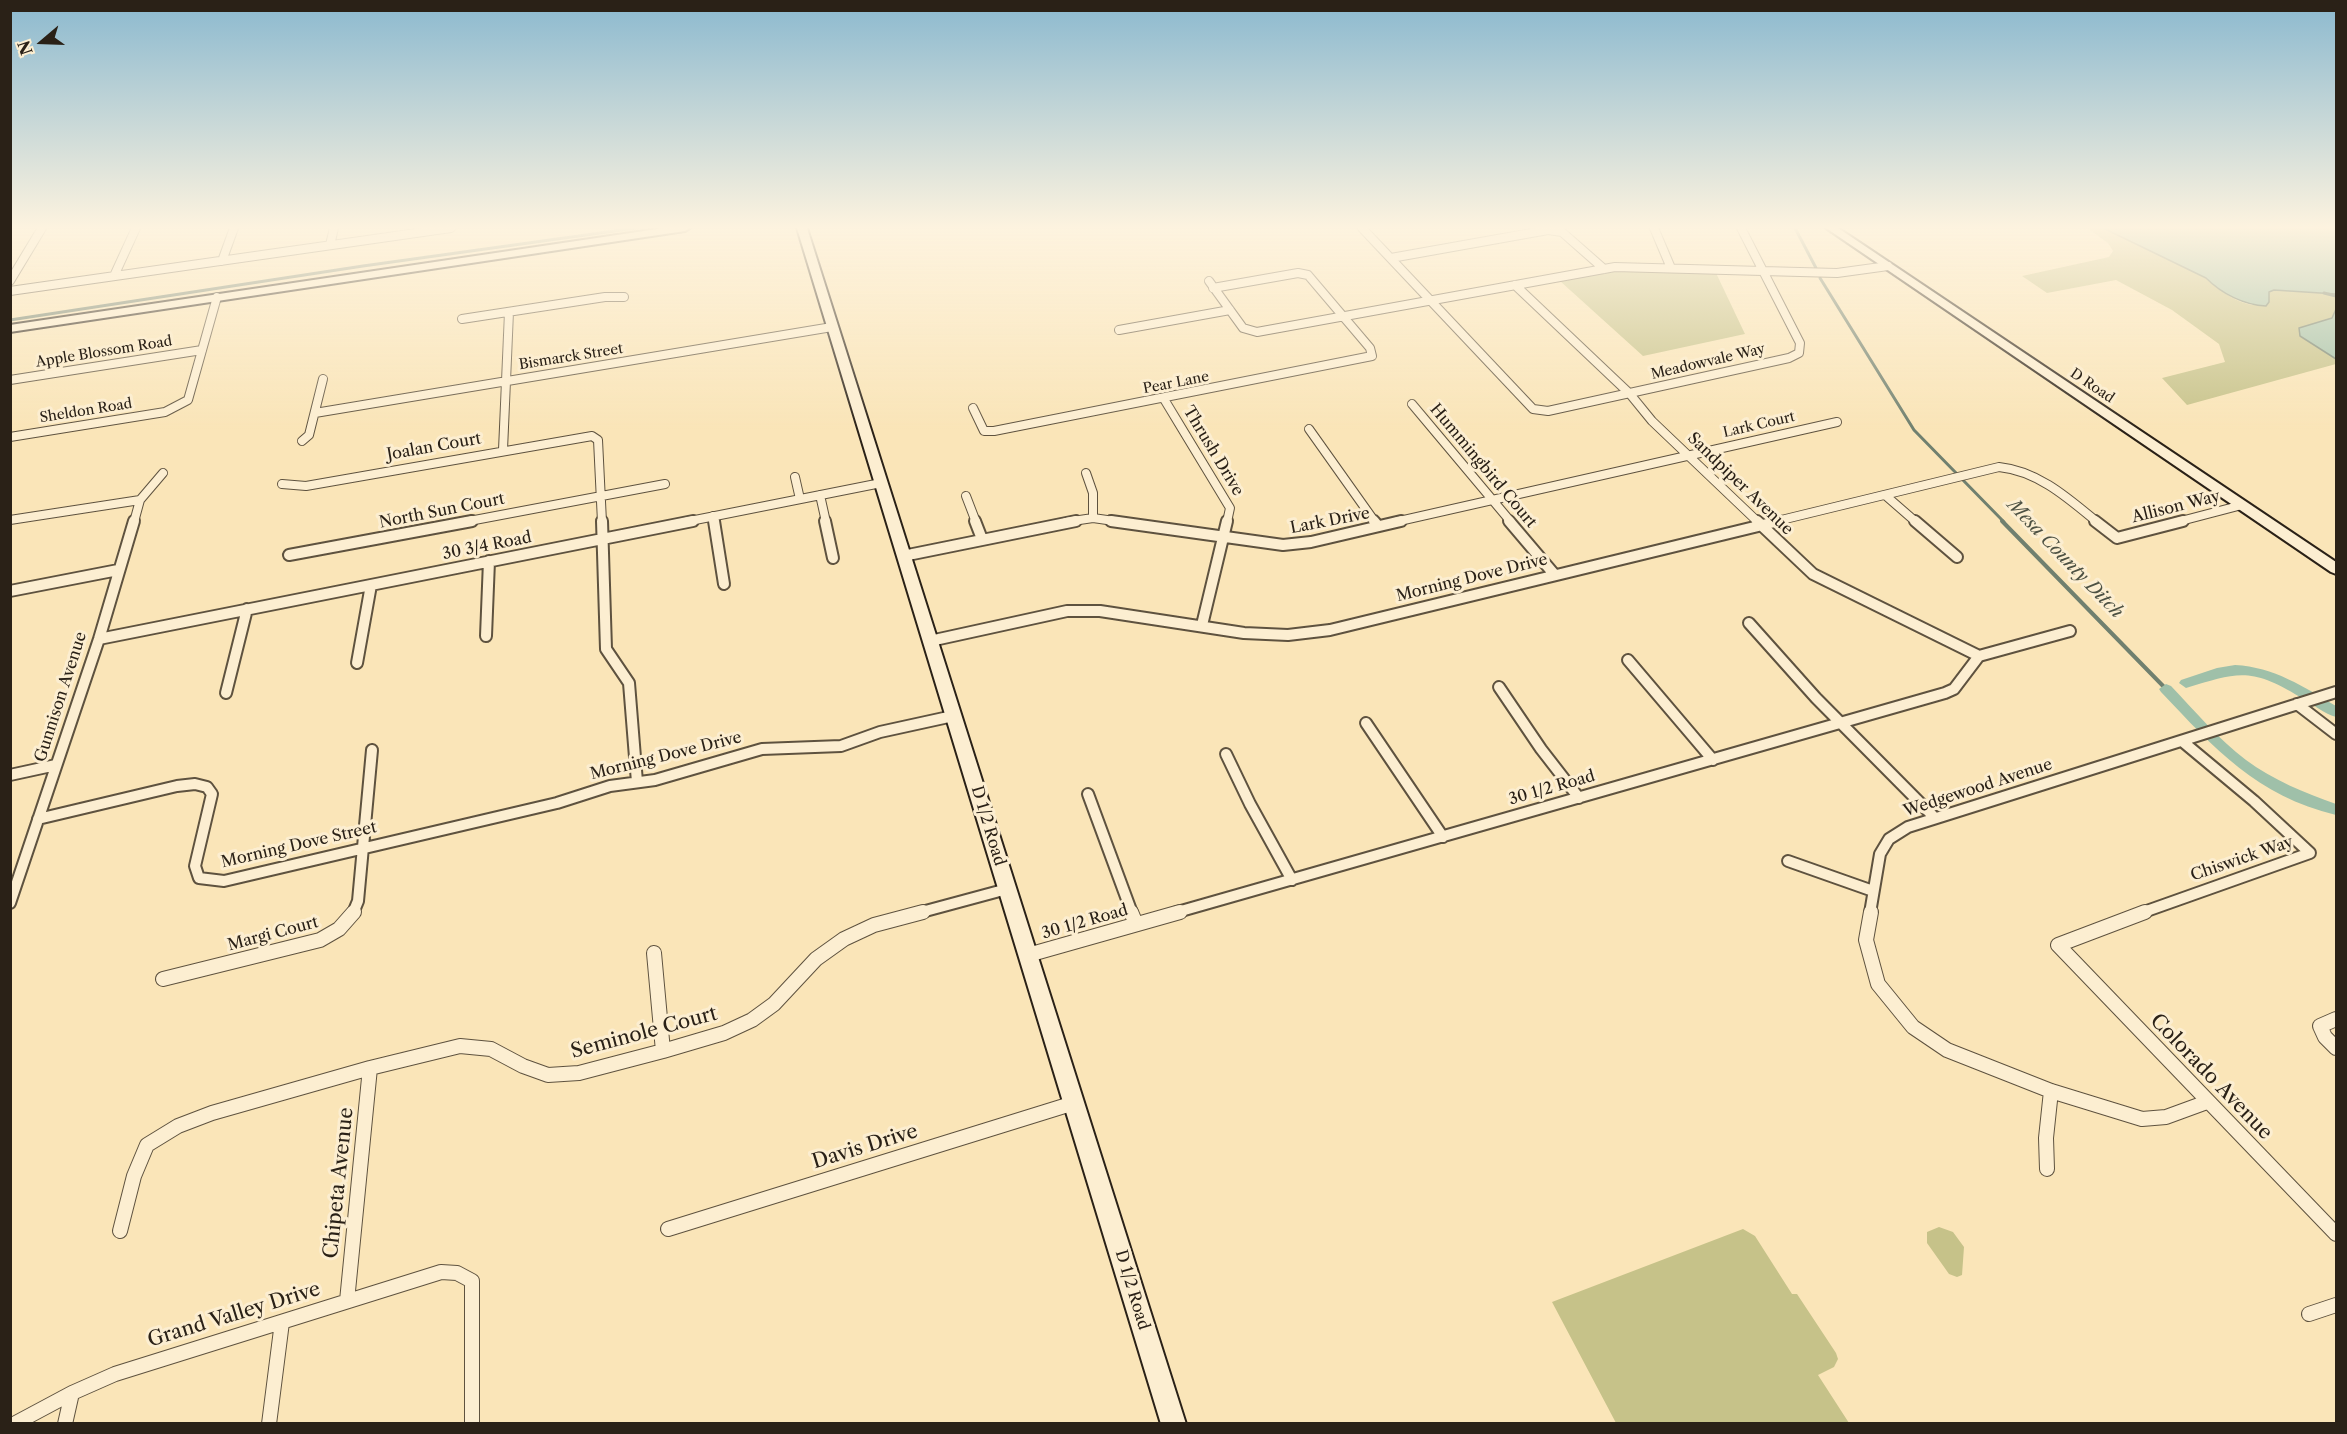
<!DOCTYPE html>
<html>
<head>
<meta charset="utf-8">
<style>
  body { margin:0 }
  #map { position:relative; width:2347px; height:1434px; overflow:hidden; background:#fae5b8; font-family:"Libre Caslon Text",serif }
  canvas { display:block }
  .frame { position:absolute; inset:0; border:12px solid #2a2117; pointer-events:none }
  .north { position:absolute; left:12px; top:12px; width:60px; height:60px; -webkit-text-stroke:4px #fceed1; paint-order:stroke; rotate:251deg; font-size:16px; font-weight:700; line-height:24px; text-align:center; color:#2a2117 }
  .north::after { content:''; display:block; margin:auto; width:21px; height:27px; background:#2a2117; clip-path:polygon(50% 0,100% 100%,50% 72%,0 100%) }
</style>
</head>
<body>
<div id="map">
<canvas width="2347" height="1434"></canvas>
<div class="frame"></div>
<div class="north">N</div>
</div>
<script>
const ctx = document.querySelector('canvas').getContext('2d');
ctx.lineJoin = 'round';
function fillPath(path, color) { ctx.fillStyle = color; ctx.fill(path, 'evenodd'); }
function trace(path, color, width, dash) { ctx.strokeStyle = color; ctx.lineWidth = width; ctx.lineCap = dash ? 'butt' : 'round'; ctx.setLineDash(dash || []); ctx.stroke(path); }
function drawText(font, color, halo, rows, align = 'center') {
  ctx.font = font + ' "Libre Caslon Text",serif'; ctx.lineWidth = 6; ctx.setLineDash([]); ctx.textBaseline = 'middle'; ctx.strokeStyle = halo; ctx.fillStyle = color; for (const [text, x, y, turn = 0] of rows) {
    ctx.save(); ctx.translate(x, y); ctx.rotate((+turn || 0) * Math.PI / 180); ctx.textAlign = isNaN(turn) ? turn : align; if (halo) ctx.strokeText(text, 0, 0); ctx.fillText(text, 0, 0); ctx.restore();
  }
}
fillPath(new Path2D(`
  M2087,228H2103L2206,278C2217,289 2238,304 2254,305C2259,305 2265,303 2269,302V291L2274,290L2336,294V309L2332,318L2300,328V336L2336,359V364L2187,405L2162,378L2225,362L2219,344L2172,310L2116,280L2047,293L2022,276L2109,257L2113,251L2108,243Z
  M1620,271L1716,273L1745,334L1643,356L1560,281Z
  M1939,1227L1953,1232L1964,1247L1962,1275L1957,1277L1949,1274L1927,1243V1232Z
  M1743,1229L1755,1236L1792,1294H1797L1836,1353L1838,1359L1834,1367L1818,1375L1849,1423H1616L1552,1302Z`), '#c6c289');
const water = new Path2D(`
  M2103,228H2336V294L2274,290L2269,292V302L2266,306C2244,305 2222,294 2206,278Z
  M2336,309V359L2300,336L2299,328L2332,318Z`);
fillPath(water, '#9fc0a9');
trace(water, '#70806f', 1.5);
trace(new Path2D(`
  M1795,228L1816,268
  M1820,278L1914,430L2004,522
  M2324,293L2336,296
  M10,320L363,266L636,228`), '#70806f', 3);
trace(new Path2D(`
  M2002,521L2166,689`), '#70806f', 4);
fillPath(new Path2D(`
  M2235,665C2274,667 2304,687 2336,706V717C2324,714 2312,703 2300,697C2251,667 2238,672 2186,688L2179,683L2181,680L2217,668Z
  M2166,684L2171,686C2195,711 2218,739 2246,760C2273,780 2305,793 2336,804V815C2257,796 2215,749 2161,692L2159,689Z`), '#9fc0a9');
const streetFar2 = new Path2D(`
  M1362,228L1533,409L1548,411L1789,358L1799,353L1800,343L1741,228
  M1654,228L1671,268
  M330,245L334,228
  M1391,258L1548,230L1562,232L1604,269
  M222,261L234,228
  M114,276L136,228
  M10,281L42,228
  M1209,281L1243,328L1257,332L1615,267L1837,273L1888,266
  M1515,285L1630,394L1652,421L1758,522
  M10,291L451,228
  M462,319L605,297H624
  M1119,330L1230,310
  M10,380L202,350
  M1164,399L1230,508L1227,522
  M1412,404L1511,522
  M973,408L984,431H994L1372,356L1370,348L1308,275L1298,273L1213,288
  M315,413L832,327
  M1309,429L1375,522
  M10,437L165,412L188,400L217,297
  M302,441L309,435L323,379
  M503,450L509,312
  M1086,473L1093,493V518
  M795,477L800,499
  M282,484L306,486L592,436L598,440L602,522
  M820,495L826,522
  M1885,495L1916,522
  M966,496L976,522
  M713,516L714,522
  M10,520L140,500
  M134,522L140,500L163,473
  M464,522L665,484
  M685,522L881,483
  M1066,522L1093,518L1121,522
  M1395,522L1837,422
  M1773,522L1999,467C2038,471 2068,498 2097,522
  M2177,522L2242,505`);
const streetFar1 = new Path2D(`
  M602,521L606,649L629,683L637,782
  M714,521L724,584
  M825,521L833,558
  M975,521L982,539
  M1111,521L1283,545L1311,542L1401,521
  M1374,521L1378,526
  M1509,521L1554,574
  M1757,521L1813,574L1979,656
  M1915,521L1957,557
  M2095,521L2117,538L2183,521
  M289,555L472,521
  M903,556L1076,521
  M10,591L118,570
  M1749,623L1816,698L1935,818
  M1202,625L1227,521
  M486,636L489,561
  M99,639L693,521
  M930,641L1067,611H1100L1244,633L1288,635L1330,630L1779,521
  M1628,660L1713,760
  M357,663L371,585
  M1499,687L1541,749L1579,798
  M226,693L247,609
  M2297,704L2336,734
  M1366,723L1443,837
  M1226,754L1250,804L1292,880
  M10,775L56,765
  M1088,794L1132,913
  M38,819L177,786L195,784L207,787L212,794L195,866L199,878L224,881L557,803L610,786L655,780L762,749L841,746L880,732L953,716
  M1788,861L1873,891
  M10,903L99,639L134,521
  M353,913L358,901L372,750
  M918,913L1007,889
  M1174,913L1945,693L1954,689L1979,656L2070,631
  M1870,913L1880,854L1889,839L1908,827L2336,692
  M2141,913L2310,853L2254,801L2182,741`);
const street = new Path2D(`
  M1131,912L1136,924
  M1871,912L1866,940L1878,984L1913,1027L1947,1050L2051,1091L2142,1119L2166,1117L2207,1102
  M2145,912L2058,945L2336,1234
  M654,953L663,1051
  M1028,955L1180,912
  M163,979L320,940L339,929L354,912
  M2336,1019L2320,1026L2325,1037L2336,1048
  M2047,1169L2046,1138L2051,1091
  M668,1229L1074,1103
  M120,1231L134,1176L147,1145L178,1126L212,1113L370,1068L460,1046L491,1049L523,1066L548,1075L579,1073L663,1051L724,1033L752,1020L774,1004L816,959L844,939L874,925L923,912
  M347,1301L370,1068
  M2309,1314L2336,1305
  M14,1424L72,1393L115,1374L441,1272L457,1273L472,1281V1424
  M65,1424L72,1393
  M269,1424L282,1322`);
const secondary = new Path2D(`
  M664,228H690L685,231L10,332V325Z
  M797,228H807L1186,1424H1161Z
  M1826,228H1838L2336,562V574L2331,572Z`);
trace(streetFar2, '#5e523f', 10);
trace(streetFar1, '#5e523f', 14);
trace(street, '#5e523f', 16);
trace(secondary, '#2a2117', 4);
trace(streetFar2, '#fceed1', 8);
trace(streetFar1, '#fceed1', 10);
trace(street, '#fceed1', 14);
fillPath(secondary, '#fceed1');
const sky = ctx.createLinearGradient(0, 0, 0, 429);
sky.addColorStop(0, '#8bb9cf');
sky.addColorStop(0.53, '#fdf3df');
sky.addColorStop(1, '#fdf3df00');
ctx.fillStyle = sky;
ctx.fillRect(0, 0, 2347, 429);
drawText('14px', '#2a2117', '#fceed1', [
  ["Apple Blossom Road",104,352,-9],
  ["Bismarck Street",571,357,-9],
  ["Meadowvale Way",1708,362,-13],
  ["Pear Lane",1176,383,-11],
  ["D Road",2092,386,34],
  ["Sheldon Road",86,411,-9],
  ["Lark Court",1759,425,-13]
]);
drawText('16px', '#2a2117', '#fceed1', [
  ["Joalan Court",434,447,-10],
  ["Thrush Drive",1213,451,59],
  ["Hummingbird Court",1483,466,50],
  ["Sandpiper Avenue",1740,484,44],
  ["Allison Way",2176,507,-14],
  ["North Sun Court",442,511,-11],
  ["Lark Drive",1330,521,-11],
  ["30 3/4 Road",487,546,-11],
  ["Morning Dove Drive",1472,578,-14],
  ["Gunnison Avenue",61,697,-72],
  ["Morning Dove Drive",666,756,-14],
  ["30 1/2 Road",1552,788,-16],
  ["Wedgewood Avenue",1978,788,-18],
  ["D 1/2 Road",988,826,73],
  ["Morning Dove Street",299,845,-13],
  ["Chiswick Way",2242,859,-19],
  ["30 1/2 Road",1085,922,-16],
  ["Margi Court",273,934,-15],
  ["D 1/2 Road",1132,1290,73]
]);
drawText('italic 18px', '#4d5143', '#fceed1', [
  ["Mesa County Ditch",2065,559,46]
]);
drawText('20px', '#2a2117', '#fceed1', [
  ["Seminole Court",644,1033,-15],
  ["Colorado Avenue",2211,1077,46],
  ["Davis Drive",865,1147,-17],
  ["Chipeta Avenue",339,1183,-84],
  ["Grand Valley Drive",234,1315,-17]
]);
</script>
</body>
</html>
